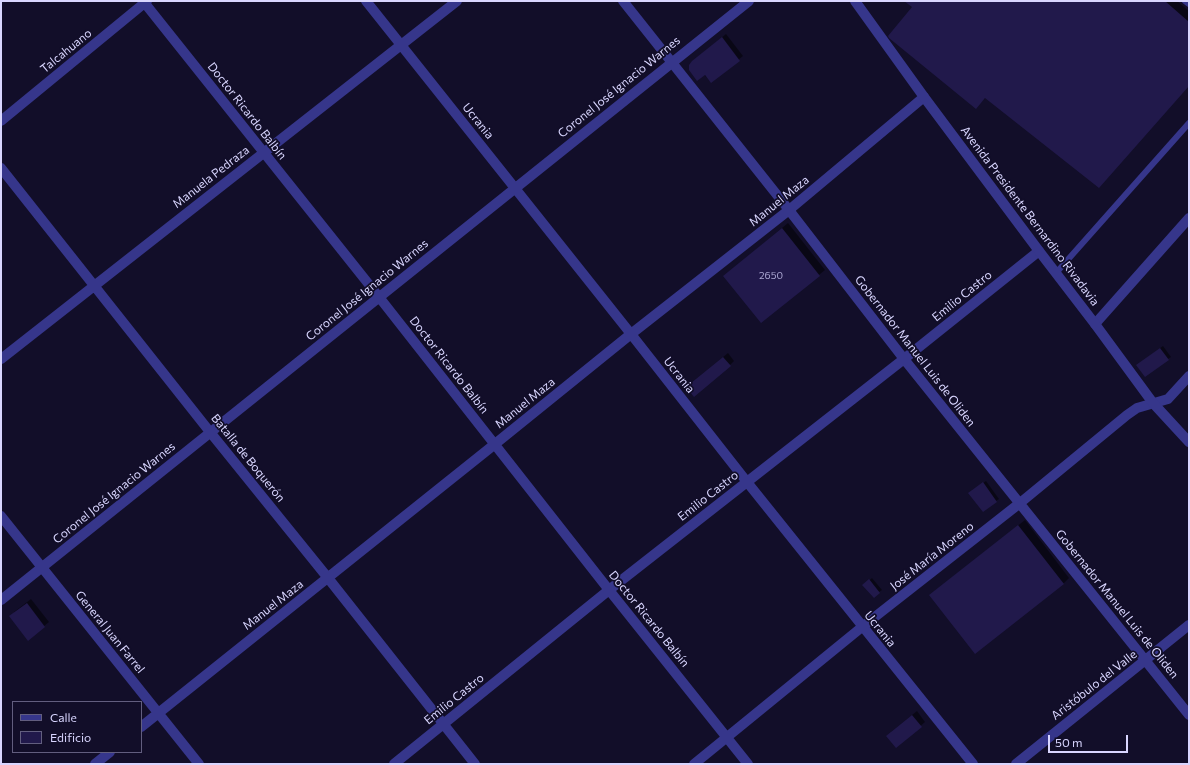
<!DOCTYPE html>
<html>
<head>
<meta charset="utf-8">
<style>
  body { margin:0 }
  #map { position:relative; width:1190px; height:765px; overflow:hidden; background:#120e29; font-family:Commissioner,sans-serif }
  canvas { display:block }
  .frame { position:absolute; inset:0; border:2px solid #d9d6ff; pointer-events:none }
  .legend { position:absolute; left:12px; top:701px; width:130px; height:52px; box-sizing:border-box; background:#120e29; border:1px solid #625e7f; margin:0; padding:5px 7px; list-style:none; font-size:12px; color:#d9d6ff }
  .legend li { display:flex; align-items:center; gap:8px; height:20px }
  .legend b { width:20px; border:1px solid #625e7f }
  .scale { position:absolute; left:1048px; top:735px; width:80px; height:18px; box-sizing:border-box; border:2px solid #d9d6ff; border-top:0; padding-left:5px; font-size:12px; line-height:14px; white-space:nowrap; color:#d9d6ff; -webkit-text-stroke:3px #120e29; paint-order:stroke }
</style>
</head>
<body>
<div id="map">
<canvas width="1190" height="765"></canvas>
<div class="frame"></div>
<ul class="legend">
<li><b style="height:5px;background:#36368b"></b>Calle</li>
<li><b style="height:11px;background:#21194b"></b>Edificio</li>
</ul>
<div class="scale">50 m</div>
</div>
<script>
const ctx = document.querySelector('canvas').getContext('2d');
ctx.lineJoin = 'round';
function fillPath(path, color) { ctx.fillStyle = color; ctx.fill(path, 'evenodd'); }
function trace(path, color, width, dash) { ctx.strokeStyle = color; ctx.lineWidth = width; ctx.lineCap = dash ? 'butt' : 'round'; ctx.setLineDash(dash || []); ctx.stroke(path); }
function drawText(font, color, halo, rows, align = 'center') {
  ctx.font = font + ' Commissioner,sans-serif'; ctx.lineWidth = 3.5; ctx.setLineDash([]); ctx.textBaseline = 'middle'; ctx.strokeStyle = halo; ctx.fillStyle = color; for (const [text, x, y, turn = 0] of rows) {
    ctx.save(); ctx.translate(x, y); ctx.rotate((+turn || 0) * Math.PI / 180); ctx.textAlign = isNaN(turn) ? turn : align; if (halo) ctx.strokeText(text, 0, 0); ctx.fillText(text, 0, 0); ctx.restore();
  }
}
fillPath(new Path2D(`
  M906,1H1177L1189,11V86L986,97L981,102L913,7Z
  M726,34L743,56L711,82L692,62Z
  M788,223L825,270L761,322L724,276Z
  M1163,346L1171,357L1168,359L1140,363Z
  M728,353L734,361L730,365L691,383Z
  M986,481L999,499L996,501L972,490Z
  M1025,520L1069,578L1064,583L975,652L936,590Z
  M872,578L882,590L879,592L864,585Z
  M31,599L49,622L28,639L14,612Z
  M917,711L925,722L896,747L891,732Z`), '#0007');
fillPath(new Path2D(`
  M904,1H1165L1189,22V86L1099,188L985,98L976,109L889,38L888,36L912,7Z
  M722,37L740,61L711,83L705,75L697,81L689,70V65L692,61Z
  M782,228L820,276L761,323L723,276Z
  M1160,348L1169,360L1145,377L1136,365Z
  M723,357L731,366L694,397L686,387Z
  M983,482L997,502L983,512L968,493Z
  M1018,525L1064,584L975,654L929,595Z
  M869,579L880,593L874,598L862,585Z
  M27,603L45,627L28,641L9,616Z
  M912,715L922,727L896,748L886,736Z`), '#21194b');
trace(new Path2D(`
  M1185,1L1189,4
  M1056,273L1189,123`), '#36368b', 6);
trace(new Path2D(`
  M143,1L379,297L609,590L748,764
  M366,1L631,334L747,482L973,764
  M623,1L789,210L904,359L1189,715
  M1,121L147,1
  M1,168L210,432L328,578L475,764
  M1095,324L1189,218
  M1,359L457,1
  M1,516L199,764
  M1,600L749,1
  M141,727L495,444L631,334L789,210L924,97
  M95,764L110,752
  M394,764L609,590L904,359L1039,251
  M694,764L862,627L1020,503L1127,415L1137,408L1168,399L1189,376
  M1016,764L1189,625`), '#36368b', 10);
trace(new Path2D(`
  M855,1L924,97L1039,251L1095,324L1153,403L1189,442`), '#36368b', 10);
drawText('10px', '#aba7d2', null, [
  ["2650",771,276]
]);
drawText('12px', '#d9d6ff', '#120e29', [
  ["Talcahuano",66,51,-39],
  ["Coronel José Ignacio Warnes",619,87,-39],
  ["Doctor Ricardo Balbín",247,111,52],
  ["Ucrania",478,121,51],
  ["Manuela Pedraza",211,177,-38],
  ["Manuel Maza",779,201,-39],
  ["Avenida Presidente Bernardino Rivadavia",1030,216,53],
  ["Coronel José Ignacio Warnes",367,290,-39],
  ["Emilio Castro",962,296,-39],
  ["Gobernador Manuel Luis de Oliden",915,351,52],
  ["Doctor Ricardo Balbín",449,365,52],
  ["Ucrania",679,375,52],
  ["Manuel Maza",525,403,-39],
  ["Batalla de Boquerón",248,458,51],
  ["Coronel José Ignacio Warnes",114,493,-39],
  ["Emilio Castro",708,496,-38],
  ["José María Moreno",932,556,-38],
  ["Gobernador Manuel Luis de Oliden",1117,604,51],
  ["Manuel Maza",273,605,-38],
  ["Doctor Ricardo Balbín",649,619,51],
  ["Ucrania",880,629,51],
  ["General Juan Farrel",110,632,51],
  ["Aristóbulo del Valle",1094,685,-38],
  ["Emilio Castro",454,699,-39]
]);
</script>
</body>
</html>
